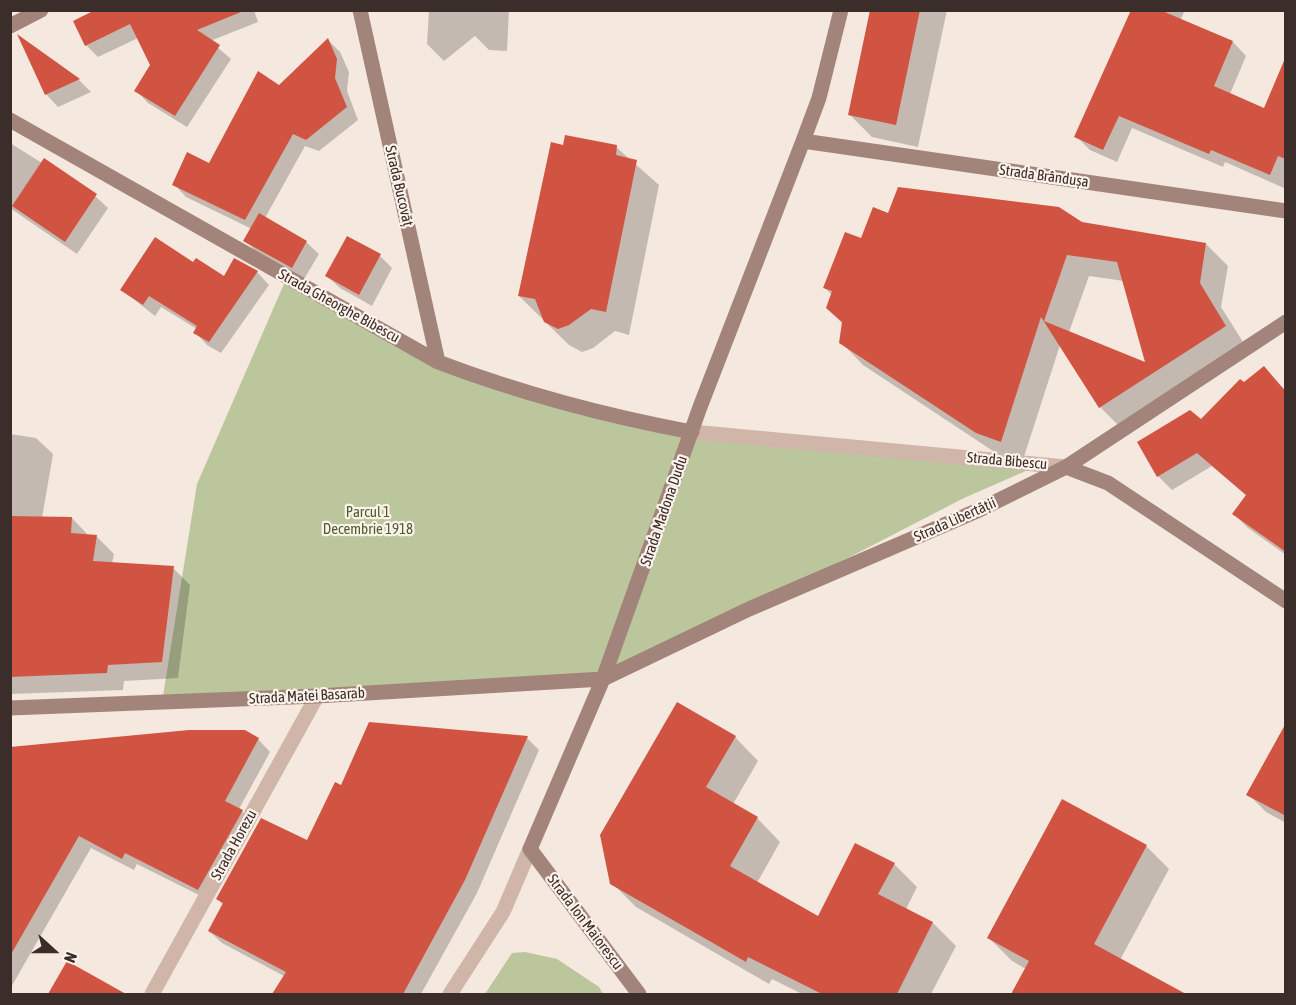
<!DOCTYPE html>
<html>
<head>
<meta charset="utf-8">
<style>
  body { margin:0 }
  #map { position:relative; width:1296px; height:1005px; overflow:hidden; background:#f5e8de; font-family:"Asap Condensed",sans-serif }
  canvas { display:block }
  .frame { position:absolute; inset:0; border:12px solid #3b2d29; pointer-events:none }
  .north { position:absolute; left:24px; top:921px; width:60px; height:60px; -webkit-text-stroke:4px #fcf3ec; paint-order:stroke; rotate:111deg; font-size:16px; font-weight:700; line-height:24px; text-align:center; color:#3b2d29 }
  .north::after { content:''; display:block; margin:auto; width:21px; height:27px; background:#3b2d29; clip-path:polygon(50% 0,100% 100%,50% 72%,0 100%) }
</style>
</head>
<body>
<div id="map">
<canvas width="1296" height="1005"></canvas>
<div class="frame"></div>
<div class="north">N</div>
</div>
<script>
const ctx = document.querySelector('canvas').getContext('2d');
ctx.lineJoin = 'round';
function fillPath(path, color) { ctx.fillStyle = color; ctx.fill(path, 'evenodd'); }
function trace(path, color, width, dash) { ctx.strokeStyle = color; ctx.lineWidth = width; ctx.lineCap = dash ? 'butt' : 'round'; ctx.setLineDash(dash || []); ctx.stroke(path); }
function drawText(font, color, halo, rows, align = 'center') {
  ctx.font = font + ' "Asap Condensed",sans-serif'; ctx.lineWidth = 4.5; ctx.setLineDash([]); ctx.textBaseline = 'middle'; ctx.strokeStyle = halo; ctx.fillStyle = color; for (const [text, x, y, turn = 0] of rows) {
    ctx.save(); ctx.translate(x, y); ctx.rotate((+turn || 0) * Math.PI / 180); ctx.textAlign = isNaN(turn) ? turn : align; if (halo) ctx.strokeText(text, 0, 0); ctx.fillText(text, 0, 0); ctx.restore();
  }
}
fillPath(new Path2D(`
  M287,277L437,365L635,424L1035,467L964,498L749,609L603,679L162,702L197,484Z
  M525,952L557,959L599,987L603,994H485L512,953Z`), '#bcc69d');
fillPath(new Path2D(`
  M98,10H254L258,22L210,41L231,59L187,127L148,103L136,90L151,65L138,38L98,57L86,45Z
  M429,10H509L507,51L489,50L475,36L444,61L427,44Z
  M872,10H947L918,147L872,137L850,115Z
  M1132,10H1185L1180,21L1233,42L1246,56L1230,94L1264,110L1286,67L1284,188L1225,162L1223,167L1132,128L1117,162L1090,150L1076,136Z
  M21,39L79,80L91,92L58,107L46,94Z
  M328,40L340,52L349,72L347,91L358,120L319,151L305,146L265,218L306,242L319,254L304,279L258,253L245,241L252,229L186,197L174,184L210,165L279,87Z
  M10,143L95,196L108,208L77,254L10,208Z
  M564,146L616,147L659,185L629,335L615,331L593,348L582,352L569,345L519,296Z
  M889,214L1082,224L1206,244L1228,266L1221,307L1243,342L1122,429L1100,407L1060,345L1022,463L999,455L863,365L841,342L843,324L827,308L832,295L825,288L862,240ZM1089,276L1124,281L1147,364L1069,332Z
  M380,256L392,268L372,306L340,288L327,276Z
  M193,265L224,279L257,272L269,285L221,353L207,345L195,332L197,329L161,307L155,316L122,290Z
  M1264,368L1286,391V555L1248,528L1234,514L1247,496L1212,466L1172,490L1158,476L1201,421Z
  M10,434L36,438L53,454L42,518H72L89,536L97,537L114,554L112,564L173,568L190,585L178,678L124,681L123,690L10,694Z
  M1286,726V823L1266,812L1248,794Z
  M735,737L758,761L733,804L757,818L780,842L757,883L819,918L894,864L917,887L906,909L933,923L956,946L931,994H802L772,979L769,984L636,907L612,883Z
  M527,738L539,750L477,893L421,994H274L284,976L222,943L209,931L223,905L218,899L308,842L342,787Z
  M258,739L270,752L239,809L254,823L211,901L137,864L134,870L91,848L10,989V760Z
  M1146,846L1169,869L1120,960L1168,986L1176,994H1012L1026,969L1012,961L989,938Z
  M68,963L123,994H50Z`), '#0003');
fillPath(new Path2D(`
  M95,10H240L241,12L197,30L220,45L175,116L134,91L150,65L130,24L85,46L73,21Z
  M870,10H920L896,125L848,115Z
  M1131,10H1160L1233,41L1214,86L1264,108L1286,56V159L1278,156L1270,175L1211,150L1209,154L1119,116L1103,150L1074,137Z
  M17,34L80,79L45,95Z
  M328,38L337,59L335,78L347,107L306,140L293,134L245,220L172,185L187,152L209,163L258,71L279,85Z
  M565,135L617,145L616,155L637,160L606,312L591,309L569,325L558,329L544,322L535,299L518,296L551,142L563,145Z
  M44,158L97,194L65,242L12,206Z
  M898,187L1059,207L1082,222L1206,243L1200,283L1226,326L1099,408L1041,317L1001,442L976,433L839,343L842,322L826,308L832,291L823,288L845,232L861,238L873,207L888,213ZM1067,255L1117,262L1145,362L1044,321Z
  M259,213L307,241L292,268L243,241Z
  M347,236L381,254L359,295L325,276Z
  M155,237L193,262L196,258L224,276L234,258L258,271L209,342L193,333L197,326L149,296L143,305L120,290Z
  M1264,366L1286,392V552L1232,514L1246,495L1197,453L1157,477L1137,442L1190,410L1201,419L1240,379L1244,382Z
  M10,516L72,517L71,533L97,535L93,561L174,566L162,662L108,665L107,673L10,677Z
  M677,702L736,736L706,787L758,817L730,866L818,916L855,843L895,863L878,894L933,922L897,994H822L748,957L746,962L610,884L600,835Z
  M369,722L528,736L465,880L403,994H272L286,972L208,931L223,903L216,899L261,818L307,840L335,782L341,785Z
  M1286,723V816L1246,795Z
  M189,730H245L259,738L225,801L243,810L198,890L125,853L122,859L79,836L10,956V747Z
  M1062,799L1147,845L1094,944L1186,994H1011L1029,961L987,938Z
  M67,961L126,994H48Z`), '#d05441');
trace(new Path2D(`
  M692,432L1066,467
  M152,994L317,696
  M450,994L503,912L530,849`), '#cfb6a9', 15);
trace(new Path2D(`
  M360,10L438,362
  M10,26L41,10
  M10,120L438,362C520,393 606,416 692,432
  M803,141L1286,211
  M1066,467L1108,483L1286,601
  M10,708L317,696L603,679L749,609L979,510L1066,467L1286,322
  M639,994L530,849L603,679L700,407L803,141L819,98L841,10`), '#a3847a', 15);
drawText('15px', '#3b2d29', '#fcf3ec', [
  ["Strada Brândușa",1044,176,8],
  ["Strada Bucovăț",399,186,77],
  ["Strada Gheorghe Bibescu",339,306,29],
  ["Strada Bibescu",1007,461,5],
  ["Strada Madona Dudu",664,511,-71],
  ["Strada Libertății",955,520,-24],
  ["Strada Matei Basarab",307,696,-3],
  ["Strada Horezu",234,845,-61],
  ["Strada Ion Maiorescu",585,922,53]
]);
drawText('15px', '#4f5c2b', '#fcf3ec', [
  ["Parcul 1",368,512],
  ["Decembrie 1918",368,529]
]);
</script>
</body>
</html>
